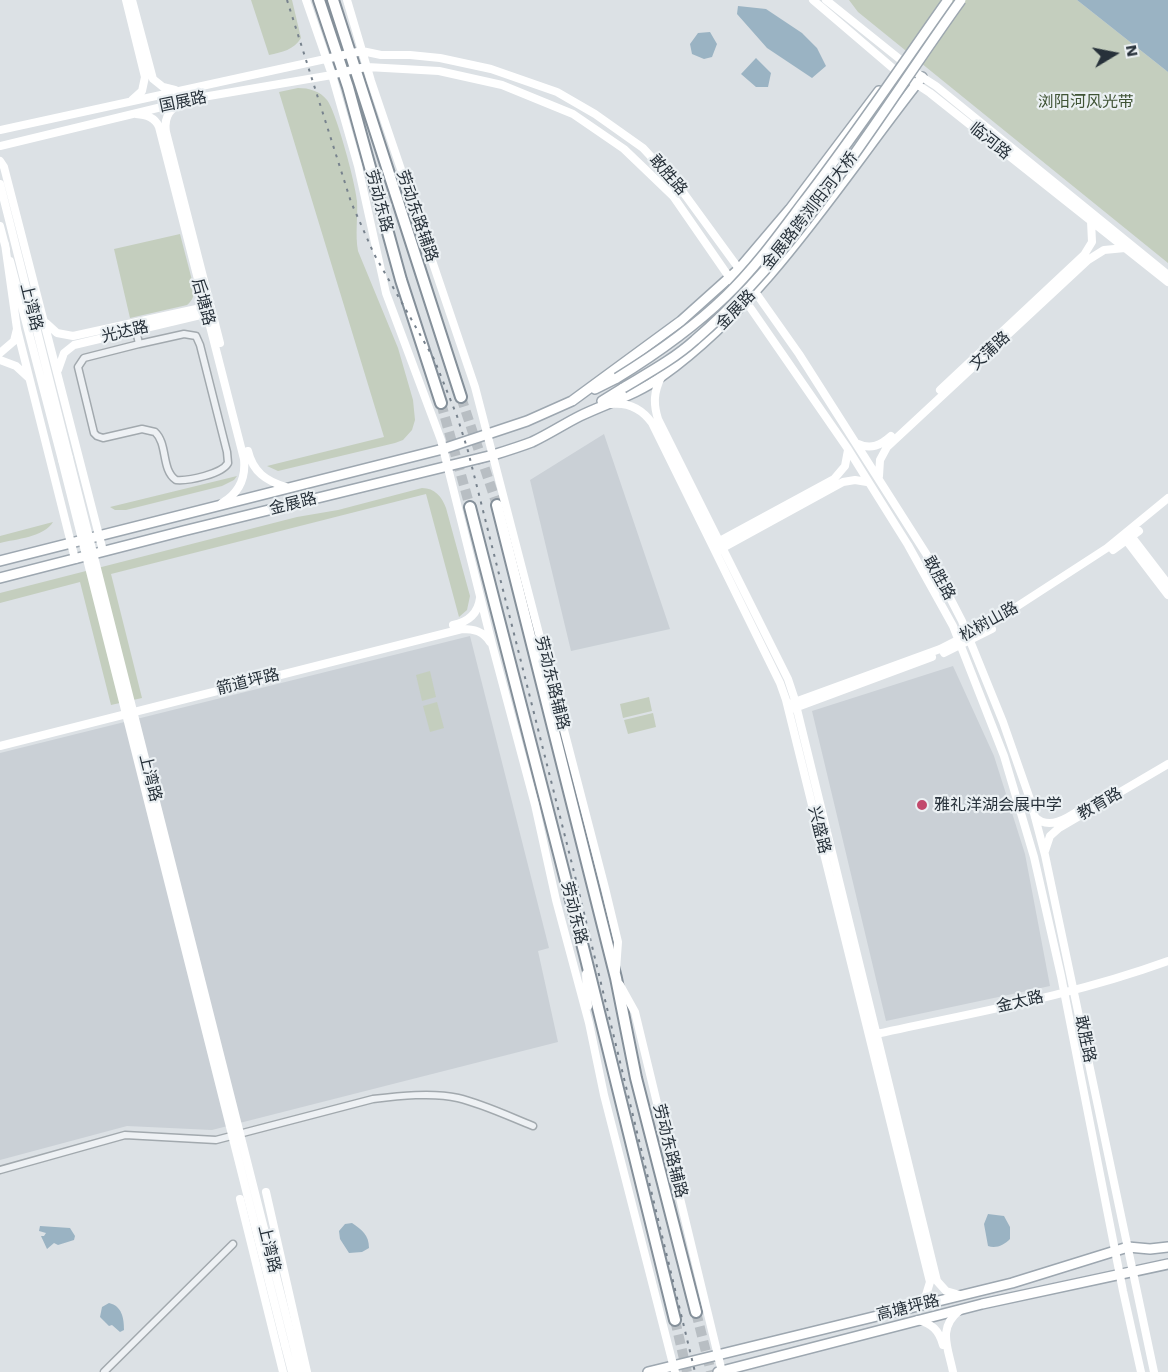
<!DOCTYPE html>
<html>
<head>
<meta charset="utf-8">
<style>
  body { margin:0 }
  #map { position:relative; width:1168px; height:1372px; overflow:hidden; background:#dce1e5; font-family:"Work Sans",sans-serif }
  canvas { display:block }
  .north { position:absolute; left:1084px; top:24px; width:60px; height:60px; -webkit-text-stroke:4px #ebf0f3; paint-order:stroke; rotate:80deg; font-size:16px; font-weight:700; line-height:24px; text-align:center; color:#27313a }
  .north::after { content:''; display:block; margin:auto; width:21px; height:27px; background:#27313a; clip-path:polygon(50% 0,100% 100%,50% 72%,0 100%) }
</style>
</head>
<body>
<div id="map">
<canvas width="1168" height="1372"></canvas>
<div class="north">N</div>
</div>
<script>
const ctx = document.querySelector('canvas').getContext('2d');
ctx.lineJoin = 'round';
function fillPath(path, color) { ctx.fillStyle = color; ctx.fill(path, 'evenodd'); }
function trace(path, color, width, dash) { ctx.strokeStyle = color; ctx.lineWidth = width; ctx.lineCap = dash ? 'butt' : 'round'; ctx.setLineDash(dash || []); ctx.stroke(path); }
function drawText(font, color, halo, rows, align = 'center') {
  ctx.font = font + ' "Work Sans","Noto Sans SC",sans-serif'; ctx.lineWidth = 4.5; ctx.setLineDash([]); ctx.textBaseline = 'middle'; ctx.strokeStyle = halo; ctx.fillStyle = color; for (const [text, x, y, turn = 0] of rows) {
    ctx.save(); ctx.translate(x, y); ctx.rotate((+turn || 0) * Math.PI / 180); ctx.textAlign = isNaN(turn) ? turn : align; if (halo) ctx.strokeText(text, 0, 0); ctx.fillText(text, 0, 0); ctx.restore();
  }
}
fillPath(new Path2D(`
  M604,434L670,629L571,651L530,480Z
  M470,636L549,948L538,951L558,1042L212,1130L127,1126L0,1160V753Z
  M953,666L994,756L1025,854L1050,986L886,1021L812,711Z`), '#cad0d6');
fillPath(new Path2D(`
  M251,0H292L301,38C294,50 282,52 269,55Z
  M849,0H1077L1168,72V263L858,12Z
  M298,88C309,88 320,91 327,100C336,111 356,185 357,201C358,218 355,234 358,251L398,348L413,400L415,420L412,430L403,440L395,443L278,471L267,466L384,437L279,92Z
  M180,234L194,288C194,296 193,300 187,305L130,318L114,249Z
  M237,476L234,480L222,486L126,510H115L110,507Z
  M422,488C435,488 442,497 446,508L470,596L467,610L459,617L426,494L111,574L142,698L111,705L80,582L0,603V593L297,517L338,510Z
  M53,522C44,537 16,539 0,543V536Z
  M430,671L436,697L422,701L416,675Z
  M649,697L652,711L623,718L620,704Z
  M437,702L444,728L430,732L423,706Z
  M653,713L656,727L628,734L624,720Z`), '#c4cebe');
fillPath(new Path2D(`
  M1077,0H1168V72Z
  M738,6L766,9L802,33L817,48L826,66L812,78L767,48L737,14Z
  M710,32L717,44L712,57L704,59L692,54L690,44L698,33Z
  M756,58L771,73L768,87H756L741,74Z
  M988,1214L1004,1216L1010,1227V1239C1004,1245 996,1249 988,1246L984,1224Z
  M352,1223C362,1230 369,1235 369,1248L362,1252L349,1253L340,1239L339,1231L345,1224Z
  M40,1226L70,1228L75,1236L74,1240L58,1245L54,1243L47,1249L41,1236H44L46,1233L39,1231Z
  M109,1303C122,1306 124,1318 124,1330L120,1332L112,1325L109,1326L100,1317L102,1307Z`), '#9ab3c3');
trace(new Path2D(`
  M461,397L497,505
  M441,403L470,507
  M696,1312L711,1372
  M675,1320L687,1372`), '#b8bec3', 10, [10, 5]);
const street = new Path2D(`
  M136,330L139,344L84,358L78,367L94,433L97,436L103,438L142,429L155,432C168,444 161,470 176,480C189,481 222,474 228,463L227,452L200,345L196,336L184,334L139,344
  M0,1170L125,1135L216,1140L373,1099C398,1096 433,1092 458,1098C483,1104 508,1116 533,1126
  M104,1372L233,1244`);
const primary = new Path2D(`
  M595,389L617,378
  M602,401L623,388
  M0,561L443,449L527,421L572,401L681,321L739,269L790,209L879,91
  M0,578L183,531L493,455C506,451 519,447 532,442C549,434 564,424 580,416C607,403 638,394 662,376C768,300 842,178 922,77
  M648,1372L1012,1283L1128,1247L1150,1249L1168,1247
  M718,1372L982,1304L1168,1264`);
const highway = new Path2D(`
  M319,0L348,87L401,280L441,403
  M333,0L461,397
  M497,505L616,978L636,1078L696,1312
  M470,507L585,955L675,1320`);
trace(street, '#a2a9ae', 9);
trace(primary, '#9da7b0', 12);
trace(highway, '#85909a', 14);
trace(street, '#eef1f4', 6);
trace(new Path2D(`
  M126,0L145,77L142,91L132,100
  M132,0L153,79L163,87L175,90
  M306,0L332,75L358,166L386,293L441,440L492,644L535,805L556,900L589,1023L604,1095L675,1372
  M347,0L371,81L475,387L605,888L618,942L616,970
  M813,0L895,70L930,93L1168,282
  M826,0L922,77L936,86L1168,275
  M179,104C168,111 164,119 166,132L220,343
  M136,114C146,115 155,117 159,127L244,459C246,479 239,493 222,503
  M0,130L362,51L381,55H410L440,58L491,69L557,92L595,114L643,148L680,188L742,273
  M0,146L203,97L332,75L355,69L367,67L439,71L502,85L573,114L624,149L673,196L848,449L908,545L953,626L1004,756L1034,857L1061,976L1123,1291L1141,1372
  M0,161L4,167L103,551
  M0,184L69,458
  M0,226L6,249
  M5,244L17,329L75,559
  M10,261L62,460
  M751,286L799,354L932,563L962,621L1003,722L1031,802L1045,855L1154,1372
  M46,323L57,333L73,336L210,306
  M0,353L14,341L17,329
  M0,360L16,366L29,378
  M58,370L64,353L74,345L209,313
  M661,377C654,392 653,403 658,419L788,679L794,697L937,1281L946,1291L960,1295
  M940,390L1084,255L1092,242L1091,221
  M611,404C629,402 642,409 652,423L780,683L786,700L930,1282L926,1295L916,1306
  M858,444C871,450 881,445 891,436
  M248,451C253,472 266,481 286,487
  M879,476L880,460L887,447L1088,260L1104,250L1125,248
  M1128,532L1168,584
  M1123,536L1168,595
  M714,544L834,479L845,466L848,450
  M719,550L843,482L855,480L867,482
  M1113,550L1139,531
  M453,625C468,622 478,614 480,598
  M944,653L992,629
  M792,703L940,649L993,622L1107,548L1168,498
  M792,709L932,657
  M0,746L462,629C474,629 483,631 490,642
  M1035,817C1052,834 1076,811 1092,802
  M1045,851L1050,836L1059,828L1168,764
  M586,974L588,1006
  M620,985L635,1012L722,1372
  M872,1035C971,1013 1072,996 1168,961
  M266,1192L307,1372
  M240,1199L283,1372
  M918,1320C932,1324 939,1330 943,1345
  M293,1343L300,1372
  M285,1345L292,1372
  M953,1372C948,1347 937,1328 960,1310`), '#fff', 8);
trace(primary, '#fff', 9);
trace(highway, '#fff', 10);
trace(new Path2D(`
  M287,0L351,202L374,254L434,359L457,416L468,451L576,880L695,1372`), '#77828d', 2, [3, 6]);
const primaryBridge = new Path2D(`
  M617,378C656,354 693,328 726,296C755,268 778,236 802,204C853,138 900,68 948,0
  M623,388C648,373 674,359 695,340C802,248 879,114 961,0`);
trace(primaryBridge, '#9da7b0', 12, []);
trace(new Path2D(`
  M69,458L293,1343
  M62,460L285,1345`), '#fff', 8);
trace(primaryBridge, '#fff', 9);
for (const [x, y, r, color] of [
  [922,805,6,"#c2496c"]
]) { const dot = new Path2D(); dot.arc(x, y, r, 0, 2 * Math.PI); ctx.fillStyle = color; ctx.fill(dot); trace(dot, '#ebf0f3', 2); }
drawText('16px', '#27313a', '#ebf0f3', [
  ["国展路",183,102,-12],
  ["临河路",990,141,39],
  ["敢胜路",668,175,49],
  ["劳动东路",379,201,75],
  ["金展路跨浏阳河大桥",810,211,-52],
  ["劳动东路辅路",417,216,71],
  ["后塘路",203,302,75],
  ["上湾路",31,307,76],
  ["金展路",736,310,-46],
  ["光达路",125,332,-13],
  ["文蒲路",990,351,-43],
  ["金展路",293,504,-14],
  ["敢胜路",939,578,61],
  ["松树山路",989,622,-29],
  ["箭道坪路",248,682,-14],
  ["劳动东路辅路",552,683,76],
  ["上湾路",150,778,76],
  ["教育路",1100,804,-30],
  ["兴盛路",819,830,76],
  ["劳动东路",574,913,76],
  ["金太路",1020,1002,-13],
  ["敢胜路",1085,1039,78],
  ["劳动东路辅路",670,1151,76],
  ["上湾路",269,1249,76],
  ["高塘坪路",908,1308,-14]
]);
drawText('16px', '#405436', '#ebf0f3', [
  ["浏阳河风光带",1086,102]
]);
drawText('16px', '#27313a', '#ebf0f3', [
  ["雅礼洋湖会展中学",934,805]
], 'left');
</script>
</body>
</html>
